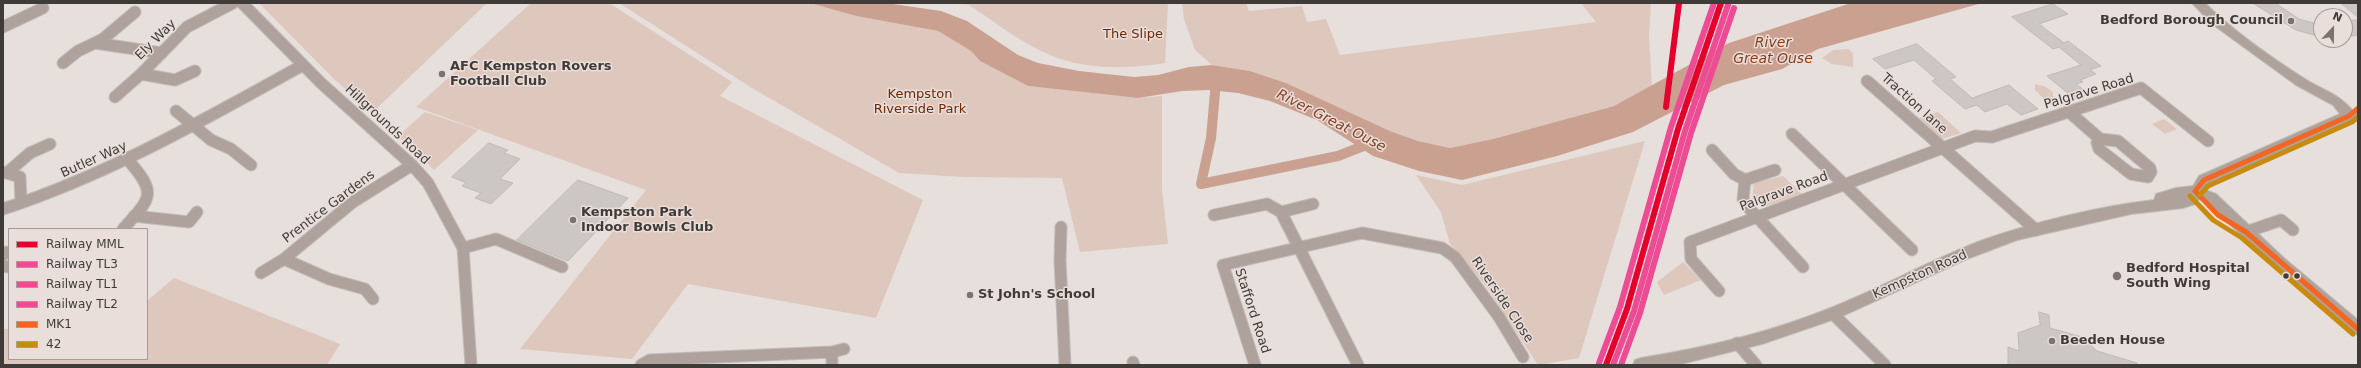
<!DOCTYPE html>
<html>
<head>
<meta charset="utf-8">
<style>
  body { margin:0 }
  #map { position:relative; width:2361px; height:368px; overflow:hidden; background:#e6dfdc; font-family:"DejaVu Sans",sans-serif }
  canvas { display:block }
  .frame { position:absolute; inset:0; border:4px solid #3f3b39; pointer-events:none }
  .legend { position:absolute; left:8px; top:228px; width:140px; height:132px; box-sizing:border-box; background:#e9ded9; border:1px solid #a59d99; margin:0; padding:5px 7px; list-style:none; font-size:12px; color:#3f3b39 }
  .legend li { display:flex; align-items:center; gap:8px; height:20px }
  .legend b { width:20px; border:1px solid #a59d99 }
  .north { position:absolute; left:2313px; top:8px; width:40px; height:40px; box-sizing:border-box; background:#e9ded9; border:1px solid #a59d99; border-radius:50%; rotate:22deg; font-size:11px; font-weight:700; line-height:16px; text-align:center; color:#3f3b39 }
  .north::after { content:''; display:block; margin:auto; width:14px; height:18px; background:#797472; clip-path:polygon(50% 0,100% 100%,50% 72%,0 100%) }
</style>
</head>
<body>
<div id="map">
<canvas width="2361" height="368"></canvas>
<div class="frame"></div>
<ul class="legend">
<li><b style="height:5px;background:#e4002b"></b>Railway MML</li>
<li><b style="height:5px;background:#ee4b95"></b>Railway TL3</li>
<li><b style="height:5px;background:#ee4b95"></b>Railway TL1</li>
<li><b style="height:5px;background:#ee4b95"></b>Railway TL2</li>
<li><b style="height:5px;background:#f26522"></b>MK1</li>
<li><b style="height:5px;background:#c98b0e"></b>42</li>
</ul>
<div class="north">N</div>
</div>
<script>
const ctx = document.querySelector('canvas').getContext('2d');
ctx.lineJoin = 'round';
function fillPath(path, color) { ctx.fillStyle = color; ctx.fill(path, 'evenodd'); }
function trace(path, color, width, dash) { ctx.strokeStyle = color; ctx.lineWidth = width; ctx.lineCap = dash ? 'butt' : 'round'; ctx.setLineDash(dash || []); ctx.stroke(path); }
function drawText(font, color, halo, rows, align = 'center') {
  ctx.font = font + ' "DejaVu Sans",sans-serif'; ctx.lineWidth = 3; ctx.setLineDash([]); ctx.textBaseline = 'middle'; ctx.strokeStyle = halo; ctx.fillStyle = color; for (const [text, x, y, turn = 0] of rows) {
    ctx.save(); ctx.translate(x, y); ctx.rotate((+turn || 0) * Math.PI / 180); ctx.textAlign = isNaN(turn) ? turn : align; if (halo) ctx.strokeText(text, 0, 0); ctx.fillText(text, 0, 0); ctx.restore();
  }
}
fillPath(new Path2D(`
  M259,3H487L373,112L335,80Z
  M531,3H609L732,82L720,96L923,200L876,318L688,284L632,359L520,349L646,190L416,107Z
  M619,3H810L856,16L938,31L971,51L980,61L1028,86L1138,98L1162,96V189L1168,244L1080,252L1062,178L964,177L899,173L752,88Z
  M957,3H1168L1165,63C1128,69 1085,70 1050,55C1021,43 995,22 969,5Z
  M1182,3H1246L1249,11L1302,6L1307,22L1326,19L1340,55L1596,22L1581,3H1651L1649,36L1652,87L1614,106L1493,139L1450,148L1418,141L1390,131L1286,83L1250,71L1212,65L1195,50L1184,19Z
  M1849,49L1853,54V67L1832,64L1822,58L1833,50Z
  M2035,84L2046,87L2053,92V99L2043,98L2035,90Z
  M425,112L478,130L434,170L398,136Z
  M1938,112L1961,133L1942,139L1919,118Z
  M2164,119L2177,129L2165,134L2152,124Z
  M1645,141L1579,358L1538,365L1486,286L1450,244L1441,212L1416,175L1462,185Z
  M1783,176L1803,195L1764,207L1752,199L1754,183Z
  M1683,262L1701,280L1664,295L1657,282Z
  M174,278L340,344L327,365H3V329H9V359H147V301Z`), '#dec7bd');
fillPath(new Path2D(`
  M810,3H886L941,11L967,21L1018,55L1038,63L1079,71L1134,77L1158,75L1189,67L1212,65L1250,71L1286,83L1390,131L1418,141L1450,148L1493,139L1614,106L1729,43L1851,3H1982L1818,49L1782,69L1724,85L1633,132L1557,156L1462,180L1419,171L1373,156L1317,120L1270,101L1238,93L1209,90L1182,91L1138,98L1028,86L980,61L971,51L938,31L856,16Z`), '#caa190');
trace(new Path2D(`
  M1216,81L1211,138L1201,184L1338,156L1371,143`), '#caa190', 10);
const building = new Path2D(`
  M2253,3H2275L2299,19L2321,25V37L2296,30Z
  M2341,3H2358V17Z
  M2053,4L2068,14L2039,24L2064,43L2068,41L2101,66L2090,70L2096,74L2080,80L2083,82L2076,84L2089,94L2075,99L2047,76L2081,65L2059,47L2053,49L2012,17Z
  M2358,20V35L2345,37V22Z
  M1917,44L1956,77L1950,79L1972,98L2009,85L2038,109L2021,115L2007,104L1985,112L1977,105L1965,109L1932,81L1936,79L1914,60L1885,69L1873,59Z
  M489,143L508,150L504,153L520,159L500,179L513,183L491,204L475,198L481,193L462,186L466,183L452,177Z
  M578,180L628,198L568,261L517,240Z
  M2039,312L2049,315L2050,328L2082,337L2097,351L2137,363V365H2008V347L2019,351L2018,333L2040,325Z`);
fillPath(building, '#ccc7c5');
trace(building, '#bebab8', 1);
const minor = new Path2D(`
  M242,3L321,83L412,165L428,183L463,248L471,365
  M3,27L43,8
  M95,43L162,53
  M63,63L78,51L103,39L135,12
  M195,71L175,80L141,74L187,27L233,3
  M1867,81L2036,230
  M115,97L141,74
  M176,111L211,140L231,149L251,165
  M2068,111L2100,139
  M1792,134L1912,250
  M2100,139L2118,141L2150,168L2151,172L2148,177L2131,174L2099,149L2097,143Z
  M1712,150L1734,174L1745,180L1743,199L1747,206L1803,267
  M3,172L20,177L21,203
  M8,172L30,153L50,144
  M1745,180L1775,170
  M3,209C110,174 205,119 303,65
  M1281,212L1313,204
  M1214,215L1267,204L1281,212L1358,365
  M134,216L189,222L197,212
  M1061,227L1060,260L1065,365
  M123,229C151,198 158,194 128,160
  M2246,232L2281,220L2293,230
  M463,248L496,239L562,267
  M3,255L6,252
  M284,259L329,279L365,289L373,299
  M3,266L9,267
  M261,273L284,259L353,202L412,165
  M1719,291L1691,259L1690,242L1975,136L1992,137L2141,88L2208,141
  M1833,314L1885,365
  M1737,343L1756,365
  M832,352V363
  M1133,362L1134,365
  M641,365L650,360L832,352L844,349
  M1255,365L1223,265L1362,233L1442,248L1455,257L1499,317L1523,357`);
const major = new Path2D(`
  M2192,3H2205C2233,31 2272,58 2305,79C2324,91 2338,93 2353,111H2358V121H2351L2209,184L2205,190L2216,194L2285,259L2358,320V335L2353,333L2275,267L2206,202L2199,199L2195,204L2183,208L2131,214L2017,240L1967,259L1838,318L1762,344L1677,365H1633L1635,360L1641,358C1704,348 1768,333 1828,309C1881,288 1930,260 1983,240C2034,222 2101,206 2154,200L2156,194L2176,188L2193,186L2199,176L2340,114L2333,105L2296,85L2212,24Z`);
trace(minor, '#c0bcb9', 13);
trace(major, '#c0bcb9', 2);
trace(minor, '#afa19b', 11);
fillPath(major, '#afa29b');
trace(new Path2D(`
  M2195,191L2218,215L2246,232L2358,329
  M2195,191L2204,180L2349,116L2358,108`), '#f26522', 5);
trace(new Path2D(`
  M2200,195L2208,186L2352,122L2358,117
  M2190,196L2213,220L2242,238L2353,334`), '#c98b0e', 5);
trace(new Path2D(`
  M1666,107L1679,3
  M1606,365L1627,309L1678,129L1721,3`), '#e4002b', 6);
trace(new Path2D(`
  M1613,365L1634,311L1685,131L1728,5`), '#ee4b95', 6);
trace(new Path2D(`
  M1599,363L1620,307L1671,127L1714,3`), '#ee4b95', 6);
trace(new Path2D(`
  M1621,365L1640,313L1691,133L1734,8`), '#ee4b95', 6);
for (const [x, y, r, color] of [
  [2291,21,4,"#797472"],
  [442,74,4,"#797472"],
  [573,220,4,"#797472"],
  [2117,276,5,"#797472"],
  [2286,276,3.5,"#3f3b39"],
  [2297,276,3.5,"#3f3b39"],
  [970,295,4,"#797472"],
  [2052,341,4,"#797472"]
]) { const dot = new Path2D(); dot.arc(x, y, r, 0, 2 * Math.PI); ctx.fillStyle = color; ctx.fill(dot); trace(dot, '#e9ded9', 1.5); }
drawText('bold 13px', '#3f3b39', '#e9ded9', [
  ["Bedford Borough Council",2283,21,"right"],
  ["AFC Kempston Rovers",450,67],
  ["Football Club",450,82],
  ["Kempston Park",581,213],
  ["Indoor Bowls Club",581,228],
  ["Bedford Hospital",2126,269],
  ["South Wing",2126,284],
  ["St John's School",978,295],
  ["Beeden House",2060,341]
], 'left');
drawText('13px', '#6d2804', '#e9ded9', [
  ["The Slipe",1133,35],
  ["Kempston",920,95],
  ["Riverside Park",920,110]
]);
drawText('13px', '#3f3b39', '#e9ded9', [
  ["Ely Way",156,40,-45],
  ["Palgrave Road",2089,92,-17],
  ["Traction lane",1914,104,42],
  ["Hillgrounds Road",387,125,43],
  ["Butler Way",94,160,-24],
  ["Palgrave Road",1784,192,-20],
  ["Prentice Gardens",329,207,-37],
  ["Kempston Road",1920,275,-24],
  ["Riverside Close",1502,300,56],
  ["Stafford Road",1252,311,72]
]);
drawText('italic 14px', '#853d1e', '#e9ded9', [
  ["River",1773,43],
  ["Great Ouse",1773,59],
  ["River Great Ouse",1331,121,27]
]);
</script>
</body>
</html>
